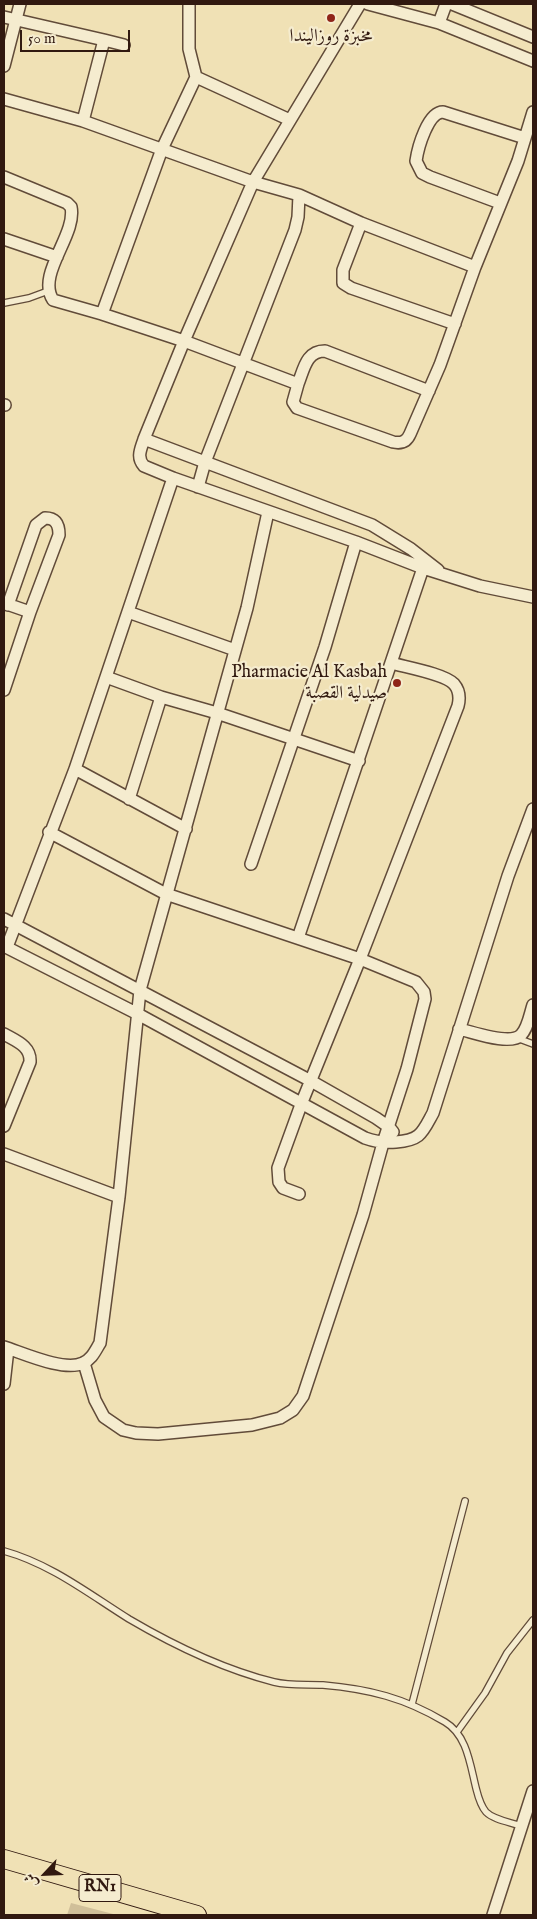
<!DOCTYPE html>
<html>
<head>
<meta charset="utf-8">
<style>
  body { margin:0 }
  #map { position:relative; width:537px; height:1919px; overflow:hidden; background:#f0e1b5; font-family:"IM FELL English",Amiri,serif }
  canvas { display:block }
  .frame { position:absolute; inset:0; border:5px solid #311910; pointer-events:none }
  .north { position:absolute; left:20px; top:1849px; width:50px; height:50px; -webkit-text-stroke:4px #f5eccf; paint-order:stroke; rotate:245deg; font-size:14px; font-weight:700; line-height:20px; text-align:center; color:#311910 }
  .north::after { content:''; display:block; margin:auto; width:18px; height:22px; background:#311910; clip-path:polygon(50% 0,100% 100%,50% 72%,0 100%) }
  .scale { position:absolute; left:20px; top:30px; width:110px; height:22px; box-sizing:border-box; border:2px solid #311910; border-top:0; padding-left:6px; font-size:15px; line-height:18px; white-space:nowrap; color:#311910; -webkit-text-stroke:4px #f5eccf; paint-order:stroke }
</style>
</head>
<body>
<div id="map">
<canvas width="537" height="1919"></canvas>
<div class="frame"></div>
<div class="north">ش</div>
<div class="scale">50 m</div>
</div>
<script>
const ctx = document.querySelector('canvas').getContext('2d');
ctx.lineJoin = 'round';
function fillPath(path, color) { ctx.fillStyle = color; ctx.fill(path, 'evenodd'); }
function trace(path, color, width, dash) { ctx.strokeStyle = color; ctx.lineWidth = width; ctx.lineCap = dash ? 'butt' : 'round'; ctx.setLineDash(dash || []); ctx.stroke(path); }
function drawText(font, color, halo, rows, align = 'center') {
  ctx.font = font + ' "IM FELL English",Amiri,serif'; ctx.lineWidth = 4.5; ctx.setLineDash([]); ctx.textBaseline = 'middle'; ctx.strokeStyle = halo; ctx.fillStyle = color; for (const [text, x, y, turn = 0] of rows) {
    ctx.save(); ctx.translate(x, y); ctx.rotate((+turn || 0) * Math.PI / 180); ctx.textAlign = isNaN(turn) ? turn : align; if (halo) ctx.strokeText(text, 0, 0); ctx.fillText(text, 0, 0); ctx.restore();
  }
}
fillPath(new Path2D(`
  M71,1903L117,1915H67Z`), '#d0bf99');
const lane = new Path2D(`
  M4,303L29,298L48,291
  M517,1038L533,1044
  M4,1551C51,1564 89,1594 129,1619C175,1646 222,1669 274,1682C290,1686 307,1684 323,1685C369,1689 405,1698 445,1722C467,1735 470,1764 476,1788C478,1796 480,1805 486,1812C494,1820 510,1822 521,1826
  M412,1704L465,1501
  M457,1732L485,1693L507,1653L533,1620`);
const street = new Path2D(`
  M368,4L439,23L533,61
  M452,4L533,37
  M4,17L104,40
  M439,23L446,4
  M4,66L20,4
  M196,77L290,120
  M4,99L83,121L253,182L299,195L361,223L475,267
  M83,121L104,40L124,45
  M4,177L67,203L71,207C77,235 36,274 53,300L102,314L184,341L298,384L293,402L297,408L393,442C402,444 407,441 410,434L440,365L475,267L518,161L533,112
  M500,203L430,177L422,173L416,161C418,147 428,112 443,112L525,138
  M361,223L343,270V283L351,288L455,324
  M4,239L57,257
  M102,314L162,149L196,77L189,49V4
  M298,384C304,369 306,351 325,351L429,391
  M4,405H5
  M144,439L372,525L411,549L438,570
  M173,478L356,542L423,568L480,586L533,597
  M198,487L205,462L295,230L298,217L299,195
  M4,603L30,612L4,690
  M8,605L36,525L45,518C56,518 59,525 59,535L30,612
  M128,612L235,650
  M106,677L161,697L217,713L359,761
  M75,769L186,829
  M129,799L161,697
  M49,832L166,894L360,959L302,1102L278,1168L279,1182L283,1188L299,1194
  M251,864L325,647L356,542
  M4,919L311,1081L376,1118L389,1127L393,1132
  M298,938L423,568
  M4,946L136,1013L365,1138C376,1142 384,1143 396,1142C421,1140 422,1133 433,1113L508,876L533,809
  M7,947L75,769L173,478L144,466C136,457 141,449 144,439L184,341L253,182L360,4
  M459,1029C473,1032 510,1046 521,1035C528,1028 530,1014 533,1005
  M4,1034C16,1041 31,1046 30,1062L4,1126
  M4,1154L119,1197
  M4,1347C23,1353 64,1372 83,1363C92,1359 95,1351 100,1343L119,1197L140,990L247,608L268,512
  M84,1363L95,1400L104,1417L123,1430L136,1433L158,1434L252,1425L280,1418L293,1410L303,1396L363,1215L383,1143L407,1069L425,999L424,992L416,982L360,959L458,706C460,698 460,691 454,684C445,674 405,667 391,663
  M4,1384L8,1349
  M493,1915L533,1791`);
const primary = new Path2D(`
  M4,1859L197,1915`);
trace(lane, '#614b39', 8);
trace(street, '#614b39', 14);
trace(primary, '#311910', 20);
trace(lane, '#f5eccf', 5.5);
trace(street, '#f5eccf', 11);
trace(primary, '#f0e1b5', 18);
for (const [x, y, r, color] of [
  [331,18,5,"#8f2418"],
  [397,683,5,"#8f2418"]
]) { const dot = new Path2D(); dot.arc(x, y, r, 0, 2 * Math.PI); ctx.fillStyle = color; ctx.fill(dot); trace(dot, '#f5eccf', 2); }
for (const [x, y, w] of [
  [100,1888,42]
]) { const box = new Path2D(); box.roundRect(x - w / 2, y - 13.5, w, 27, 4); ctx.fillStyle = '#f5eccf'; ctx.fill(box); trace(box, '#311910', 1); }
drawText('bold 16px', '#311910', null, [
  ["RN1",100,1888]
]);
drawText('18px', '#311910', '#f5eccf', [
  ["مخبزة روزاليندا",331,37],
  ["Pharmacie Al Kasbah",387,673,"right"],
  ["صيدلية القصبة",387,694,"right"]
]);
</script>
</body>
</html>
